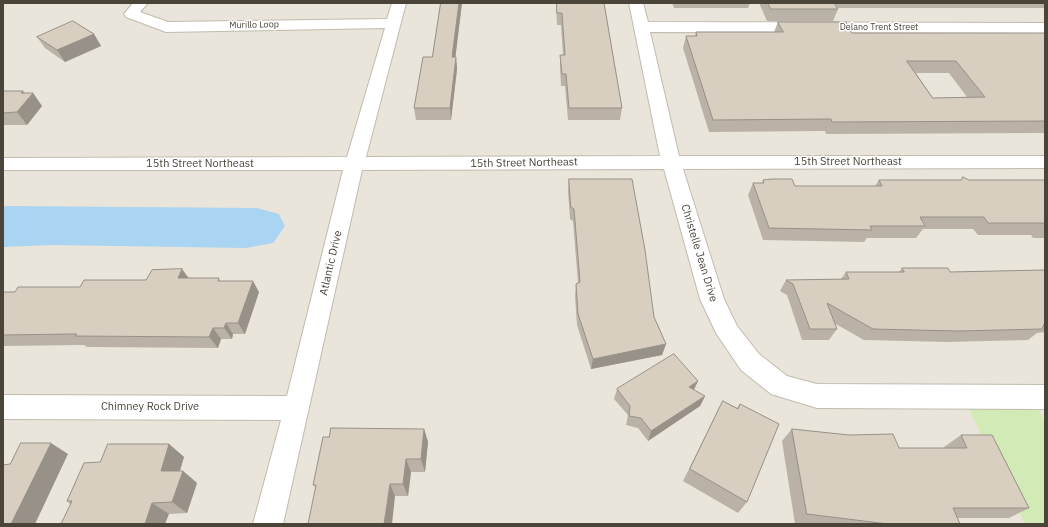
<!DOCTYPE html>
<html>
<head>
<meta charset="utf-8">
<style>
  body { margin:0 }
  #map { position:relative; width:1048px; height:527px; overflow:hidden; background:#f6f3ec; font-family:"IBM Plex Sans",sans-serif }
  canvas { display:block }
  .frame { position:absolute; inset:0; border:4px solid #4b4439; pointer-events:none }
</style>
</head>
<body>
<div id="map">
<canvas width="1048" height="527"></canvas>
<div class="frame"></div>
</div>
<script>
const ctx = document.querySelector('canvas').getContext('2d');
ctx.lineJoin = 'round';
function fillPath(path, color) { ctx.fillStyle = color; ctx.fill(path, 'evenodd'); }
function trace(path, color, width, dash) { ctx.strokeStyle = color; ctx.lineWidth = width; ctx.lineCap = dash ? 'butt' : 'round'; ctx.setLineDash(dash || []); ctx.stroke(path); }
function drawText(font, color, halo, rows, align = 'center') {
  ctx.font = font + ' "IBM Plex Sans",sans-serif'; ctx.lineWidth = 3; ctx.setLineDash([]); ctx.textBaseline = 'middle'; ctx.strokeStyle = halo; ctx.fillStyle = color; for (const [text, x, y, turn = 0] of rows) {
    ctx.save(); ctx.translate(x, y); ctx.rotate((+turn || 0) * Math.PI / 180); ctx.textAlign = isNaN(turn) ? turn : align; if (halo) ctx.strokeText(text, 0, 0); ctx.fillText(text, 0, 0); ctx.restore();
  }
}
fillPath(new Path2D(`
  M3,3H1045V524H3Z`), '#eae5da');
fillPath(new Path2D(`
  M968,407H1037L1045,422V524H1025Z`), '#d2eab5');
fillPath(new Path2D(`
  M3,206L257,208L279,214L285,226L273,243L246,248L52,245L3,247Z`), '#a9d4f2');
const minor = new Path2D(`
  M133,3H148L140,12L168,22L387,19L392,3H406L366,157L660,156L629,3H643L648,22L1045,23V33L650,32L679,156H1045V168L683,169L724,299L737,326L759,354L787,376L817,384L1045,385V409L817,408L771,394L741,370L716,333L700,299L664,169L362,170L283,524H253L281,420L3,419V395L287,396L343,170H3V158L347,157L385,28L166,32L126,17L124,14Z`);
trace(minor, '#c2bbae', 2);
fillPath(minor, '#fff');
fillPath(new Path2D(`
  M441,3H462L455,57H456L457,69L451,120H416L414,108L432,57Z
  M556,3H604L622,108L620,120H568L565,86H561L560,67V55H563L561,25H557Z
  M672,3H750L748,8H674Z
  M759,3H1045V8H837L838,9L833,21H767Z
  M778,22L852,33H1045V133L826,134L825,131L709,132L683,48L686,36H695L696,32H774ZM916,73H949L967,97L933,98Z
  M94,34L101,46L65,62L45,48L37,37Z
  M3,91L25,93H33L42,106L27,125H3Z
  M569,179L654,317L666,344L662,355L591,369L577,325L575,296L576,284L578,283L573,221L570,219L568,191Z
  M763,180L795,186H875L879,180H1045V238H1033L1031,235H978L973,229H923L916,238H867L864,242L763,240L748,195L753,183H762Z
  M902,268L950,272L1045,270V332L1037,333L1028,340L948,342L864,340L834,323L837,329L829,340H802L787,295L780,291L786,280L841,279L846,272H899Z
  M182,269L189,278H219L220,281L259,292L245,334H233L232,339H221L218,348L87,347L84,345H81L3,346V292H15L80,287L146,280Z
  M698,381L694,390L705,396L700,406L648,441L638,428L626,425L628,415L614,399L617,389Z
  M723,401L737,408L740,404L747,502L738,513L683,481Z
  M424,429L428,442L425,472H411L408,496H395L316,488L313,485L329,437Z
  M792,429L899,448H945L944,447L961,435L1029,508L1009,518H958L960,524H795L782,441Z
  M169,444L184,457L180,471H183L197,483L187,513L169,514L70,504L67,501Z`), '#bab2a6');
fillPath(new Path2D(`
  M459,3H462L454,69L452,57Z
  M94,34L101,46L65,62L57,50Z
  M456,57L457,69L451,120L450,108Z
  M23,91L29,99L33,93L42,106L27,125L17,112L21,93Z
  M182,269L190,281L178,278Z
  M253,281L259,292L245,334L238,323Z
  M226,323L233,334L232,339L224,328Z
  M213,328L221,339L218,348L209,337Z
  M666,344L662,355L591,369L593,359Z
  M698,381L693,391L689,387Z
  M705,396L700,406L648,441L651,431Z
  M424,429L428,442L425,472L421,459Z
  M51,443L68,454L35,524H11Z
  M169,444L184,457L176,483L161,471Z
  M406,459L411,472L408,496L403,484Z
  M183,471L197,483L187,513L172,502Z
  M390,484L395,496L392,524H384Z
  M152,503L169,514L165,524H145Z`), '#979187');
const building = new Path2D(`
  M441,3H459L452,57H456L450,108H414L423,57H432Z
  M557,3H604L622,108H569L566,74H562L560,55H565L562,13H557Z
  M768,3H834L838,9H771Z
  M73,21L94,34L57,50L37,37Z
  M778,22H846L852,33H1045V121L832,122L831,119L713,120L686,36H697L696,32H783ZM907,61H956L985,97L933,98Z
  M3,91H23L21,93H33L17,112L3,113Z
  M963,177L969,180H1045V226L1043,223H988L984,217H920L925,226H870L872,230L769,228L753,183H764L763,180L772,179H792L795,186H882L879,180H961Z
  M569,179H632L645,250L654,317L666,344L593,359L578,314L576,284L580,282L574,209L571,207Z
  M902,268H948L950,272L1045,270V322L1042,329L959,331L873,329L827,303L837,329H810L793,284L786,280L849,279L846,272H904Z
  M182,269L178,278H219L218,281H253L238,323H226L224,328H213L209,337L75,336L77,334H70L3,335V292H15L18,287H80L84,280H146L152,270Z
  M674,354L698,381L689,387L705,396L651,431L641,418L629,416L630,406L617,389Z
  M723,401L738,409L740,404L779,424L747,502L690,469Z
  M331,428L424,429L421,459H406L403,484H390L384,524H308L316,485H313L323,437H329Z
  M792,429L849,435L893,434L899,448H967L961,435H992L1029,508H953L960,524H888L807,514Z
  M21,443H51L11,524H3V465L10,464Z
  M108,444H169L161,471H183L172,502L152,503L145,524H61L72,501H67L84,463L100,462Z`);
fillPath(building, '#d8cfc1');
trace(building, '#979187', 1);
drawText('9px', '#4b4439', '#fff', [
  ["Murillo Loop",254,25,-1],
  ["Delano Trent Street",879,27]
]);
drawText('11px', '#4b4439', '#fff', [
  ["15th Street Northeast",848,162],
  ["15th Street Northeast",524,163,-1],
  ["15th Street Northeast",200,164],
  ["Christelle Jean Drive",699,253,73],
  ["Atlantic Drive",331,263,-77],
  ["Chimney Rock Drive",150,407]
]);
</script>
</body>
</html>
